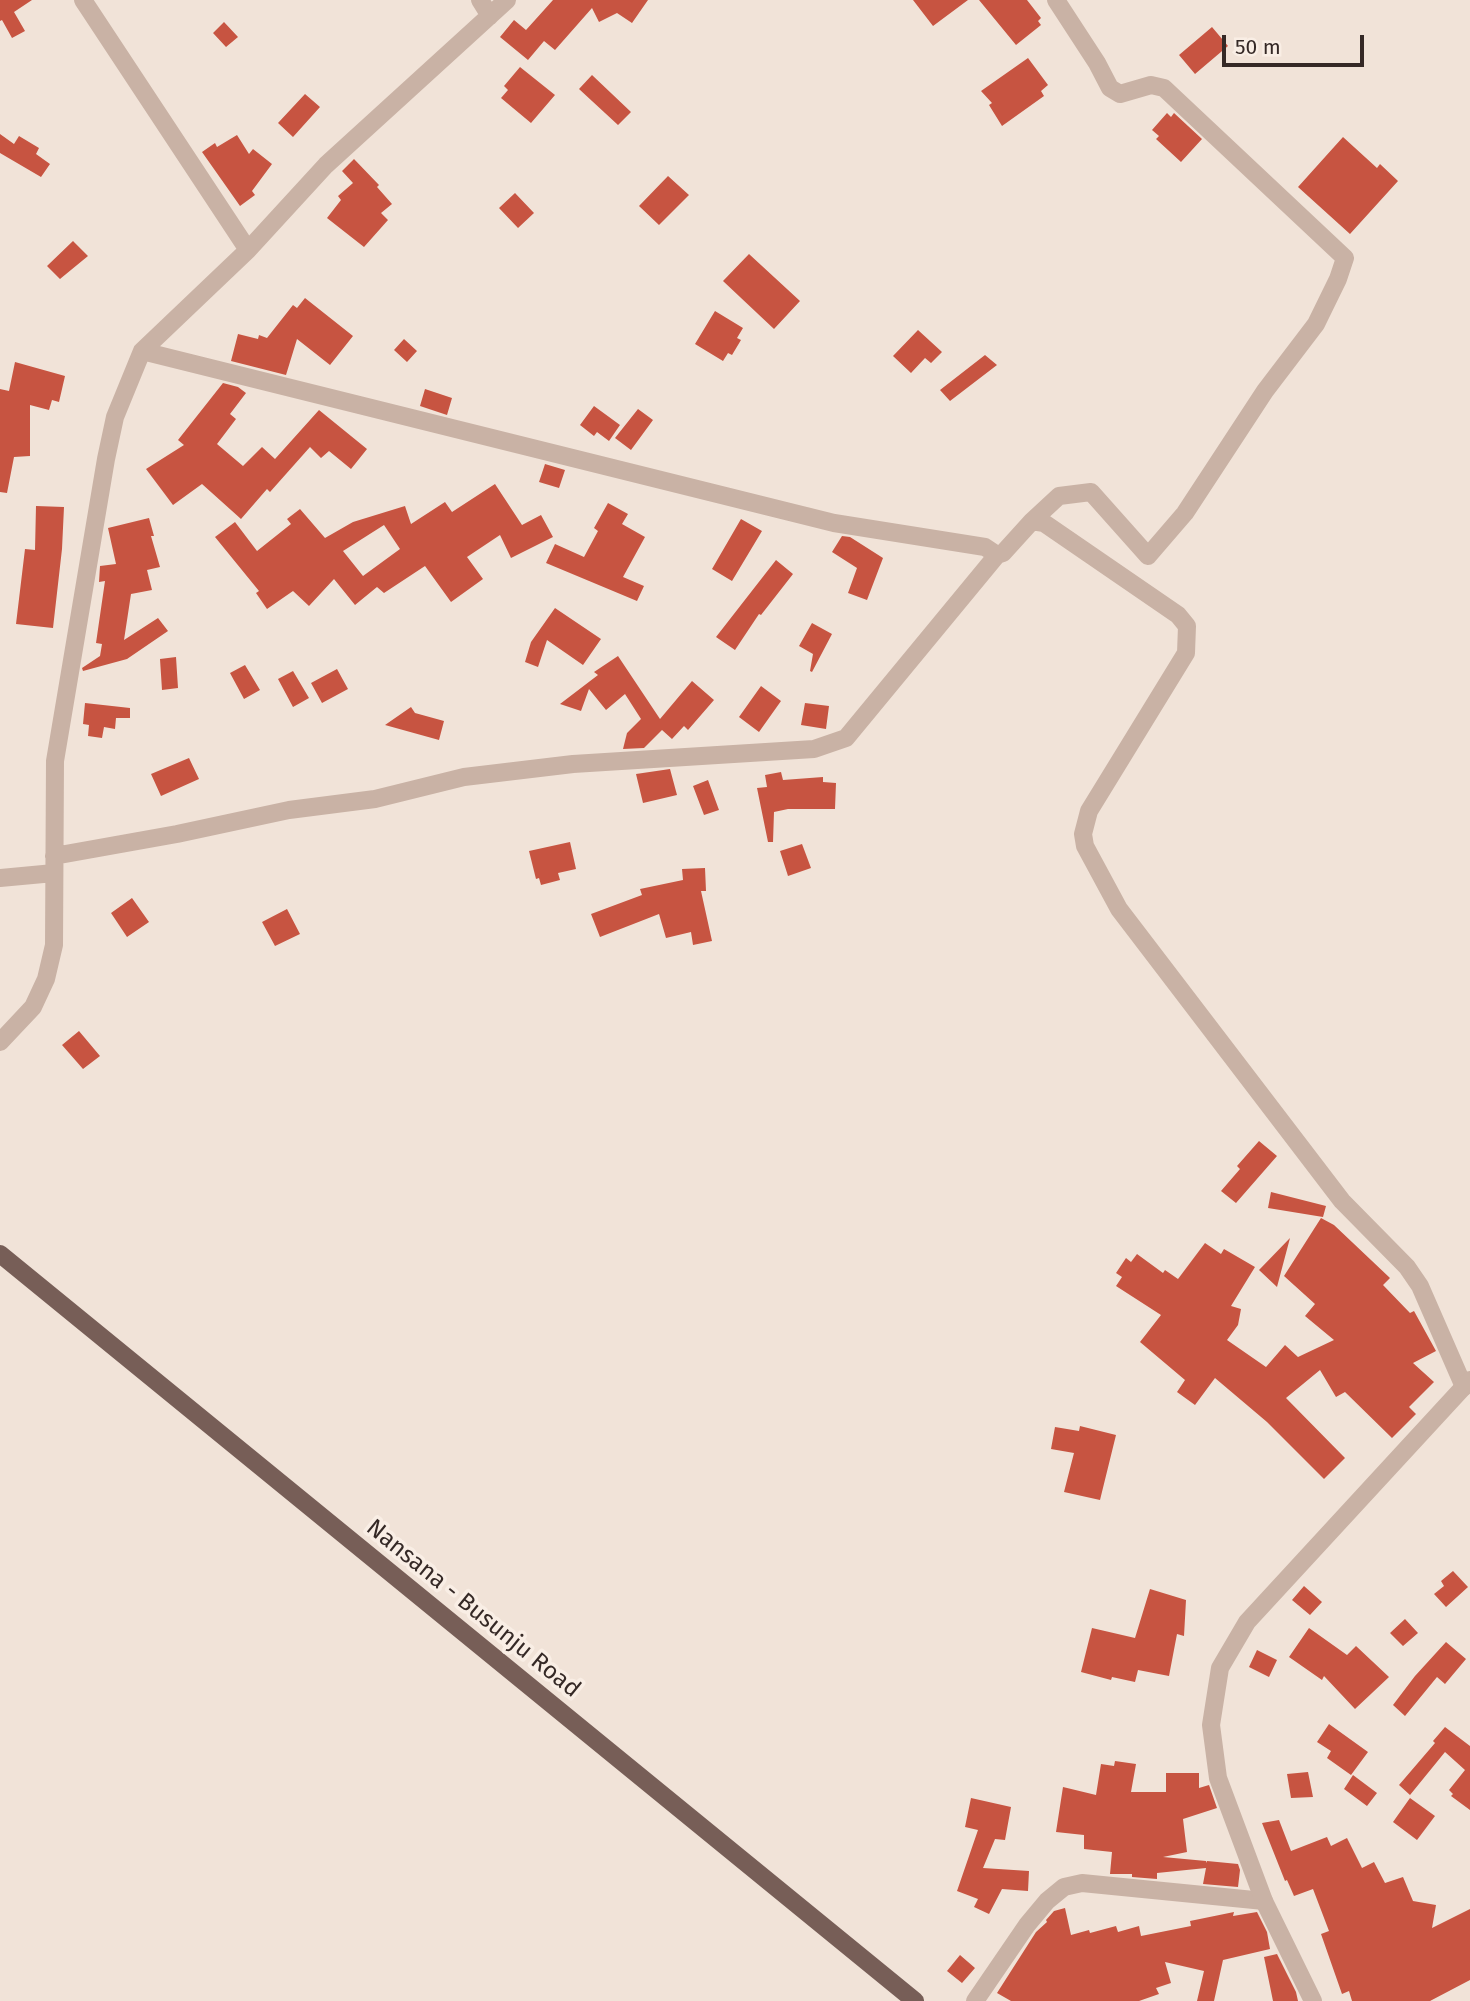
<!DOCTYPE html>
<html>
<head>
<meta charset="utf-8">
<style>
  body { margin:0 }
  #map { position:relative; width:1470px; height:2001px; overflow:hidden; background:#f1e3d8; font-family:"Fira Sans",sans-serif }
  canvas { display:block }
  .scale { position:absolute; left:1222px; top:35px; width:142px; height:32px; box-sizing:border-box; border:4px solid #352926; border-top:0; padding-left:9px; font-size:21px; line-height:24px; white-space:nowrap; color:#352926; -webkit-text-stroke:5px #f9eee5; paint-order:stroke }
</style>
</head>
<body>
<div id="map">
<canvas width="1470" height="2001"></canvas>
<div class="scale">50 m</div>
</div>
<script>
const ctx = document.querySelector('canvas').getContext('2d');
ctx.lineJoin = 'round';
function fillPath(path, color) { ctx.fillStyle = color; ctx.fill(path, 'evenodd'); }
function trace(path, color, width, dash) { ctx.strokeStyle = color; ctx.lineWidth = width; ctx.lineCap = dash ? 'butt' : 'round'; ctx.setLineDash(dash || []); ctx.stroke(path); }
function drawText(font, color, halo, rows, align = 'center') {
  ctx.font = font + ' "Fira Sans",sans-serif'; ctx.lineWidth = 7; ctx.setLineDash([]); ctx.textBaseline = 'middle'; ctx.strokeStyle = halo; ctx.fillStyle = color; for (const [text, x, y, turn = 0] of rows) {
    ctx.save(); ctx.translate(x, y); ctx.rotate((+turn || 0) * Math.PI / 180); ctx.textAlign = isNaN(turn) ? turn : align; if (halo) ctx.strokeText(text, 0, 0); ctx.fillText(text, 0, 0); ctx.restore();
  }
}
fillPath(new Path2D(`
  M0,0H32L14,12L25,31L12,38L2,20L0,21Z
  M553,0H648L632,23L617,13L599,22L592,8L555,50L544,41L528,60L500,37L514,20L526,30Z
  M913,0H968L933,26Z
  M979,0H1027L1041,18L1038,21L1041,25L1016,45Z
  M224,22L238,37L226,47L213,33Z
  M1212,27L1228,46L1195,74L1179,55Z
  M1028,58L1048,85L1041,91L1044,96L1002,126L989,105L992,103L981,91Z
  M520,67L555,95L531,123L501,98L508,90L504,86Z
  M592,75L631,112L618,125L579,89Z
  M305,94L320,107L293,137L278,123Z
  M1167,113L1171,117L1174,113L1202,139L1181,162L1156,139L1159,136L1152,130Z
  M0,134L14,144L19,136L39,148L36,154L50,164L41,177L0,153Z
  M237,135L249,154L253,149L272,164L252,191L255,195L240,206L202,152L215,143L217,147Z
  M1343,137L1377,168L1380,164L1398,181L1350,234L1298,187Z
  M354,159L379,185L377,187L392,204L381,213L388,220L364,247L327,218L341,200L338,196L353,183L342,171Z
  M668,176L689,195L659,225L639,206Z
  M515,193L534,213L518,228L499,208Z
  M73,241L88,256L60,279L47,266Z
  M749,254L800,301L774,329L723,281Z
  M305,298L353,336L330,365L297,339L286,375L231,361L238,334L258,339L259,335L267,338L293,305L297,308Z
  M715,311L743,328L737,338L741,340L732,355L728,353L723,361L695,344Z
  M918,330L942,352L931,363L925,358L911,373L893,356Z
  M404,339L417,351L407,362L394,350Z
  M985,355L997,365L950,401L940,390Z
  M15,362L65,376L59,402L52,400L49,410L30,405V456L14,457L7,493L0,492V389L9,391Z
  M223,383L238,387L246,393L230,414L236,419L217,444L243,466L262,447L275,459L319,410L367,449L351,469L329,451L321,458L310,447L270,492L267,489L241,519L202,484L173,505L146,469L184,445L178,440Z
  M425,389L452,398L447,415L420,406Z
  M594,406L620,425L609,441L597,432L594,436L580,425Z
  M638,409L653,420L631,450L615,438Z
  M545,464L565,470L559,488L539,482Z
  M495,484L522,525L541,515L553,537L511,558L500,535L467,557L483,579L451,602L425,566L384,593L377,587L355,605L334,579L309,606L293,591L267,609L256,593L259,591L215,537L235,522L257,551L291,524L287,519L300,509L325,538L353,522L405,506L411,524L445,502L452,512ZM384,525L400,549L363,576L343,551Z
  M608,503L628,514L622,524L645,537L623,577L644,586L637,601L546,563L555,544L584,557L598,531L594,528Z
  M36,506L64,507L62,549L53,628L16,624L25,549L35,550Z
  M149,518L154,536H151L160,567L147,570L152,590L131,594L124,640L158,618L168,631L127,659L83,671L82,668L100,656L102,644L96,643L105,581L99,582L100,566L116,564L108,528Z
  M741,519L762,531L732,581L712,569Z
  M842,536L850,537L883,558L867,600L848,593L857,568L832,552Z
  M776,560L793,574L761,615L759,614L735,650L716,637Z
  M555,608L601,639L583,665L547,640L538,667L525,662L531,642Z
  M812,623L832,634L812,672L810,671L813,654L799,646Z
  M618,656L660,719L692,681L714,700L688,730L684,726L672,739L662,730L644,748L623,749L627,733L641,719L625,694L606,710L589,689L581,711L560,704L598,675L594,672Z
  M176,657L178,688L162,690L160,659Z
  M245,665L260,690L244,699L230,673Z
  M337,669L348,689L322,703L311,683Z
  M293,671L309,698L293,707L278,679Z
  M761,686L781,701L759,732L739,717Z
  M85,703L130,708V718H116L115,729L104,727L102,738L88,736L89,725L83,724Z
  M805,703L829,706L826,729L801,725Z
  M411,707L415,713L444,721L439,740L385,725Z
  M189,758L199,779L161,796L151,774Z
  M670,769L677,795L643,803L636,774Z
  M781,772L783,780L823,777V782L836,783L835,809H788L774,812L773,842H768L757,788L767,787L765,775Z
  M708,780L719,810L704,815L693,786Z
  M570,842L576,869L558,873L560,880L541,885L539,878L536,879L529,851Z
  M802,844L811,868L788,876L780,851Z
  M705,868L706,891H701L712,941L693,945L691,932L666,938L659,914L600,937L591,914L642,895L640,889L683,880L682,869Z
  M132,898L149,922L127,937L111,913Z
  M287,909L300,934L275,946L262,922Z
  M79,1031L100,1056L83,1069L62,1045Z
  M1259,1141L1277,1156L1236,1203L1221,1191L1240,1169L1237,1166Z
  M1271,1192L1326,1206L1323,1217L1268,1208Z
  M1321,1218L1334,1225L1390,1278L1383,1285L1410,1313L1414,1311L1436,1351L1413,1363L1434,1382L1409,1407L1416,1414L1392,1438L1345,1392L1336,1397L1320,1370L1286,1398L1345,1458L1324,1479L1267,1422L1215,1378L1195,1405L1177,1392L1185,1380L1140,1342L1161,1315L1116,1286L1122,1277L1116,1273L1126,1258L1131,1262L1137,1254L1163,1273L1165,1270L1178,1279L1205,1243L1221,1254L1224,1249L1255,1267L1231,1306L1241,1309L1238,1325L1227,1340L1266,1367L1285,1345L1298,1357L1334,1340L1305,1316L1315,1304L1284,1276Z
  M1290,1238L1277,1287L1259,1270Z
  M1080,1426L1116,1435L1100,1500L1064,1492L1074,1453L1051,1449L1055,1427L1079,1431Z
  M1453,1571L1468,1587L1446,1607L1434,1594L1444,1586L1441,1581Z
  M1304,1586L1322,1602L1310,1615L1292,1600Z
  M1150,1589L1186,1600L1184,1636L1177,1634L1169,1676L1138,1670L1135,1682L1112,1677L1111,1680L1081,1672L1092,1628L1135,1638Z
  M1405,1619L1418,1633L1403,1646L1390,1633Z
  M1309,1628L1347,1655L1356,1646L1389,1677L1355,1709L1324,1676L1322,1680L1289,1657Z
  M1446,1642L1466,1659L1445,1684L1437,1677L1405,1716L1393,1705L1415,1676Z
  M1257,1650L1277,1660L1269,1677L1249,1667Z
  M1329,1724L1368,1752L1351,1775L1327,1758L1331,1751L1317,1742Z
  M1445,1727L1470,1746V1810L1451,1796L1453,1794L1449,1790L1465,1770L1445,1752L1410,1795L1399,1785L1435,1743L1433,1741Z
  M1115,1761L1136,1764L1131,1792H1166V1773H1199V1788L1209,1785L1217,1808L1183,1819L1187,1852L1163,1857L1206,1861V1863L1207,1861L1238,1864L1240,1870L1238,1887L1203,1884L1206,1868L1157,1873V1879L1132,1877V1874H1110L1112,1852L1084,1849V1835L1056,1832L1063,1787L1096,1795L1101,1764L1114,1766Z
  M1308,1772L1313,1797L1291,1798L1287,1774Z
  M1353,1775L1377,1793L1367,1806L1344,1789Z
  M971,1798L1011,1807L1005,1840L995,1839L983,1868L1029,1871L1028,1891L1002,1889L989,1914L974,1907L978,1899L957,1891L978,1830L965,1827Z
  M1410,1798L1435,1816L1417,1840L1393,1822Z
  M1279,1820L1291,1851L1327,1837L1331,1846L1347,1838L1362,1868L1374,1862L1385,1883L1403,1877L1413,1901L1436,1905L1432,1928L1470,1909V1980L1430,2001H1352L1349,1991L1342,1994L1321,1934L1329,1931L1313,1889L1294,1896L1287,1880L1285,1881L1262,1823Z
  M1065,1908L1071,1935L1089,1930L1090,1933L1116,1926L1118,1932L1139,1926L1141,1936L1191,1926L1190,1921L1234,1912L1233,1916L1257,1912L1267,1932L1270,1949L1223,1960L1214,2001H1197L1204,1971L1165,1962L1171,1983L1156,1988L1159,1994L1139,2001H1011L997,1993L1036,1932L1047,1922L1046,1920L1054,1911Z
  M1277,1954L1296,1992L1298,2001H1273L1264,1957Z
  M960,1955L975,1968L962,1983L947,1971Z`), '#c75441');
trace(new Path2D(`
  M83,0L248,250
  M480,0L490,16
  M142,351L834,523L985,547L997,555L1003,553L1032,521L1044,523L1178,615L1187,626L1186,653L1089,811L1083,834L1085,846L1119,909L1342,1201L1407,1267L1420,1286L1464,1387
  M1032,521L1059,496L1091,492L1148,556L1185,513L1265,391L1316,324L1338,279L1345,258L1164,88L1151,85L1120,94L1110,88L1097,63L1056,0
  M54,856L177,834L289,810L375,799L464,777L573,764L814,749L846,738L997,555
  M0,878L54,873
  M0,1042L33,1007L46,979L54,945L55,761L106,459L115,417L142,351L248,250L326,165L507,0
  M975,2001L1027,1925L1047,1901L1064,1887L1082,1883L1264,1901`), '#c9b2a5', 18);
trace(new Path2D(`
  M1313,2001L1264,1901L1218,1778L1211,1725L1220,1668L1247,1622L1470,1380`), '#c9b2a5', 18);
trace(new Path2D(`
  M0,1254L915,2001`), '#775e57', 18);
drawText('24px', '#352926', '#f9eee5', [
  ["Nansana - Busunju Road",473,1609,39]
]);
</script>
</body>
</html>
